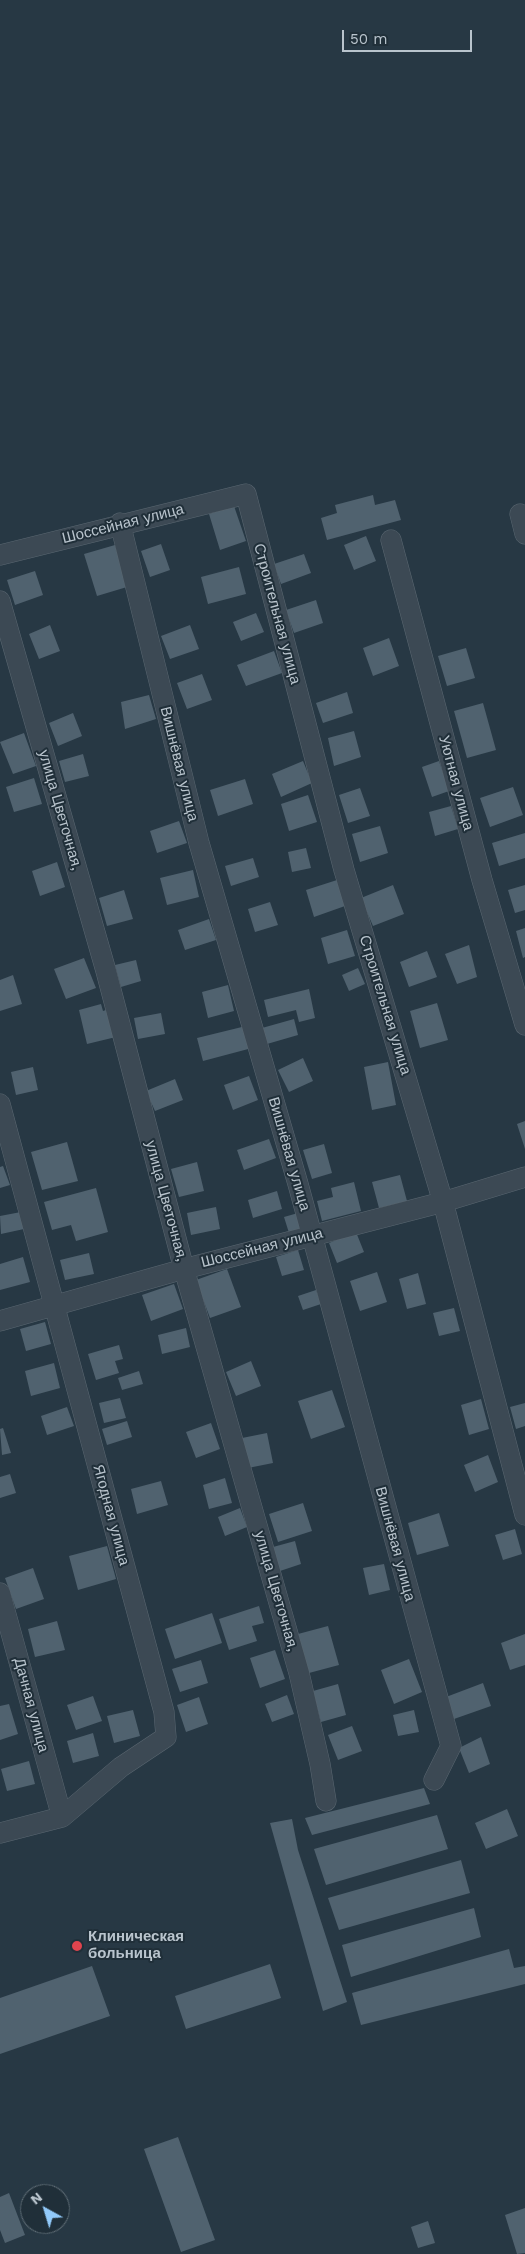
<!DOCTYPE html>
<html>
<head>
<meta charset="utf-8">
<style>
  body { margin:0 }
  #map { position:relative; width:525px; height:2254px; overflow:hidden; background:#273844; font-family:"Work Sans",sans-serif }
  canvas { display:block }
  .north { position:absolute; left:20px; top:2184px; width:50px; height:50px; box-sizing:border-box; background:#202f39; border:1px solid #5d6b74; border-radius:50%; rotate:321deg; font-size:14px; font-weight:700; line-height:20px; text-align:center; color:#b9c4cd }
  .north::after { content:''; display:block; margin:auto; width:18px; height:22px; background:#92cafa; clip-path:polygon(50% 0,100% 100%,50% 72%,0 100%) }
  .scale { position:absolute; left:342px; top:30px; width:130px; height:22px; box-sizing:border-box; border:2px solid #b9c4cd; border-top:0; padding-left:6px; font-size:15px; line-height:18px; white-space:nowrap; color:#b9c4cd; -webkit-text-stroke:4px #202f39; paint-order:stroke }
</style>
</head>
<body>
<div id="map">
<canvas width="525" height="2254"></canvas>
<div class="north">N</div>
<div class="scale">50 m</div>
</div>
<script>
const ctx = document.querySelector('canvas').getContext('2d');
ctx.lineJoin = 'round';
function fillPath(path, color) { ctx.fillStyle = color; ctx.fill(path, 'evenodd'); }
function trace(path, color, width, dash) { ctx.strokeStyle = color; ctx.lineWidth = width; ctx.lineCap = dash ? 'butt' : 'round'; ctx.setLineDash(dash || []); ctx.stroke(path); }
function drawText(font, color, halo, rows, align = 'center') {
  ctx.font = font + ' "Work Sans",sans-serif'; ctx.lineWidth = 4; ctx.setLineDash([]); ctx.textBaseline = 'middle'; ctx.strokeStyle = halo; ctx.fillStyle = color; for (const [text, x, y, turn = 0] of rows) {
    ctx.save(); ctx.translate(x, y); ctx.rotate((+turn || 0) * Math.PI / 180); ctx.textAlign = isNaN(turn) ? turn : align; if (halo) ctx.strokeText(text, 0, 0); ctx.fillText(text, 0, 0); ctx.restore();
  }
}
fillPath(new Path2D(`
  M373,495L375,505L395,500L401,520L327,540L321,518L337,513L335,505Z
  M234,506L246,541L220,550L209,514Z
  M366,536L376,561L354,570L344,545Z
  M161,544L170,570L150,577L141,551Z
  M115,545L127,587L97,596L84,554Z
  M304,554L311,573L281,584L274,564Z
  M239,567L246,594L208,604L201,577Z
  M35,571L43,595L15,605L7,580Z
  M316,600L323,623L294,633L286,610Z
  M256,613L264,632L241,641L233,622Z
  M50,625L60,651L39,659L29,634Z
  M190,625L199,649L170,659L161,636Z
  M389,638L399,666L373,676L363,648Z
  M466,648L475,678L447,686L438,656Z
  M274,651L282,673L246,686L237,665Z
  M202,674L212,700L187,709L177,683Z
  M347,692L353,713L323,723L316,703Z
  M149,695L156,719L125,729L121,702Z
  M483,703L496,750L467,758L454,711Z
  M73,713L82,736L58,746L49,723Z
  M354,731L361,757L334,766L328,738Z
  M24,733L36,766L13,774L0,742Z
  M83,754L89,776L65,782L59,761Z
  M303,761L312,783L281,797L272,774Z
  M439,761L449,791L432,797L422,767Z
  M34,778L42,804L14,812L6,787Z
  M245,779L253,804L218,816L210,790Z
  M513,787L523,815L490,827L480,798Z
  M360,788L370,816L348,823L339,795Z
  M308,795L317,822L289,831L281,804Z
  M451,806L458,829L435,836L429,812Z
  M179,821L187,843L157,853L150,831Z
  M380,826L388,853L360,862L352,834Z
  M525,833V858L499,866L492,843Z
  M306,848L311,868L292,872L288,852Z
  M253,858L259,877L231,886L225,866Z
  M57,862L65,887L40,896L32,871Z
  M193,870L199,897L167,905L160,878Z
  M337,880L345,906L314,917L306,890Z
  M393,885L404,914L373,926L361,898Z
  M525,885V910L515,913L508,890Z
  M124,890L133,919L107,926L99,898Z
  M270,902L278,925L255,932L248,909Z
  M209,919L216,940L185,950L178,930Z
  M525,928V957L523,958L516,931Z
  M347,930L355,956L328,964L321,938Z
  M469,945L477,977L457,984L445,954Z
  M427,951L437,977L409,987L400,962Z
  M84,958L96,988L66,999L54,969Z
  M136,960L141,981L121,987L115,965Z
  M358,968L365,984L349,991L342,975Z
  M13,975L22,1004L0,1011V980Z
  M228,985L234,1011L208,1018L202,992Z
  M309,989L315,1018L299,1022L296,1010L268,1017L264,1000Z
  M437,1003L448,1040L420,1048L410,1011Z
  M101,1004L103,1011L109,1009L116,1037L87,1044L79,1010Z
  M161,1013L165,1034L138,1039L134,1018Z
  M294,1019L298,1035L267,1044L262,1028Z
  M246,1026L252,1048L203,1061L197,1038Z
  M303,1058L313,1081L289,1092L278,1070Z
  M388,1062L396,1105L372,1110L364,1067Z
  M33,1067L38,1090L16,1095L11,1072Z
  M249,1076L258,1100L233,1110L224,1085Z
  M175,1079L183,1100L155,1111L146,1091Z
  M525,1121V1149L517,1124Z
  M269,1139L276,1158L244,1170L237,1150Z
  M67,1142L78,1181L42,1190L31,1152Z
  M324,1144L332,1173L312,1179L303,1150Z
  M197,1162L204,1191L179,1197L171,1169Z
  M3,1166L10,1185L0,1188V1167Z
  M400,1175L407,1201L379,1208L372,1182Z
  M354,1182L361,1211L322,1221L317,1201L333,1197L331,1188Z
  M96,1188L108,1232L76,1241L71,1225L52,1230L44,1202Z
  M277,1191L282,1209L253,1218L248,1200Z
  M216,1207L220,1229L191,1235L187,1213Z
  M21,1212L24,1229L1,1234L0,1216Z
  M298,1213L303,1229L289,1233L284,1217Z
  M356,1232L364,1252L337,1263L329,1243Z
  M298,1250L304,1270L282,1276L276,1257Z
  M89,1253L94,1274L65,1280L60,1260Z
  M23,1257L30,1282L0,1290V1264Z
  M227,1269L241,1307L210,1318L196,1280Z
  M377,1272L387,1302L360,1311L350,1281Z
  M418,1273L426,1304L407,1309L399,1279Z
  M174,1284L183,1309L151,1321L142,1295Z
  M316,1290L321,1304L303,1310L298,1296Z
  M454,1308L460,1331L439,1336L433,1313Z
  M45,1322L51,1344L26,1351L20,1329Z
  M186,1328L190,1347L162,1354L158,1335Z
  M119,1345L123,1359L115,1361L119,1373L96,1380L88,1354Z
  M251,1361L261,1386L236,1396L226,1372Z
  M54,1363L60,1388L31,1396L25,1371Z
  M139,1371L143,1384L122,1390L118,1378Z
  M332,1390L345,1427L311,1439L298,1401Z
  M120,1398L126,1418L104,1423L99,1403Z
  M481,1399L489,1429L469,1435L461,1405Z
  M525,1403V1426L516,1429L510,1407Z
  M67,1407L74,1426L47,1435L41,1416Z
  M127,1421L132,1437L107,1445L102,1429Z
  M211,1423L220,1449L196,1458L186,1432Z
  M3,1428L11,1453L2,1455L0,1429Z
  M267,1433L273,1463L248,1468L242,1438Z
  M488,1455L498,1482L475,1492L464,1465Z
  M10,1474L16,1493L0,1498V1477Z
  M225,1478L232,1503L209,1509L203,1485Z
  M161,1481L168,1505L137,1514L131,1489Z
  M303,1503L312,1531L278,1542L269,1514Z
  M240,1508L247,1527L225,1536L218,1517Z
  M439,1513L449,1546L417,1555L408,1523Z
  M515,1529L522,1554L503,1560L495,1535Z
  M295,1541L301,1564L280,1571L273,1547Z
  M107,1546L116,1579L78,1590L69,1556Z
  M384,1564L390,1590L369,1595L363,1568Z
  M33,1568L44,1599L16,1609L5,1578Z
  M259,1606L264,1623L252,1626L257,1641L229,1650L219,1619Z
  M212,1613L222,1643L175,1659L165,1629Z
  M57,1621L65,1650L35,1657L28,1629Z
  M328,1626L339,1665L309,1673L298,1634Z
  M525,1634V1665L510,1670L501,1643Z
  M275,1650L285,1679L260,1688L250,1658Z
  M409,1659L422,1692L394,1704L381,1670Z
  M201,1660L208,1683L180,1692L172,1669Z
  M483,1683L491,1706L454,1719L446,1697Z
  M338,1684L346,1715L321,1722L313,1691Z
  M287,1695L294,1714L272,1722L265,1704Z
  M93,1696L102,1721L76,1730L67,1705Z
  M199,1697L208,1724L186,1732L177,1705Z
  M9,1704L18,1734L0,1740V1706Z
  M133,1710L140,1736L114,1743L107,1716Z
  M414,1710L419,1732L398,1736L393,1715Z
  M352,1726L362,1751L338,1760L328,1735Z
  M93,1733L99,1756L73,1763L67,1741Z
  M481,1737L490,1764L469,1773L459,1748Z
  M29,1761L35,1784L7,1791L1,1769Z
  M424,1788L430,1804L312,1835L305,1818Z
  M507,1809L518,1836L486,1849L475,1823Z
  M437,1815L448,1849L326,1885L314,1849Z
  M292,1819L298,1850L347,2002L323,2011L270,1823Z
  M461,1860L470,1893L339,1930L328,1898Z
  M474,1908L481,1937L351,1977L342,1945Z
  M509,1949L514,1968L525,1966V1984L361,2025L352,1993Z
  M270,1964L281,1998L186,2029L175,1996Z
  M92,1966L110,2016L0,2054V1998Z
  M178,2137L215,2240L181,2252L144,2149Z
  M9,2193L25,2235L5,2243L0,2230V2197Z
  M525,2208V2253L517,2254L505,2215Z
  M428,2221L435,2243L418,2248L411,2227Z`), '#50626f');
const minor = new Path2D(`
  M520,514L525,534
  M120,523L199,843L298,1184L451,1746L434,1780
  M391,540L482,880L525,1025
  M0,555L246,494L344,870L443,1202L525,1515
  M0,601L106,971L184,1269L299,1673L320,1764L326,1801
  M0,1104L164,1712L166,1737L121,1767L62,1817L0,1833
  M0,1321L184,1269L443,1202L525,1177
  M0,1593L62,1817`);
trace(minor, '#5a6771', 21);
trace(minor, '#3c4954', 20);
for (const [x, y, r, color] of [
  [77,1946,6,"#e0444e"]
]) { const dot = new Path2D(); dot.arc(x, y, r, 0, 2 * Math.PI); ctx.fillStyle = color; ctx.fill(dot); trace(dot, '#202f39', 2); }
drawText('15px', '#b9c4cd', '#202f39', [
  ["Шоссейная улица",123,524,-14],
  ["Строительная улица",277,614,75],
  ["Вишнёвая улица",179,764,76],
  ["Уютная улица",456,783,75],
  ["улица Цветочная,",60,810,74],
  ["Строительная улица",385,1005,73],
  ["Вишнёвая улица",289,1154,74],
  ["улица Цветочная,",166,1201,75],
  ["Шоссейная улица",262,1248,-14],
  ["Ягодная улица",111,1515,75],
  ["Вишнёвая улица",395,1544,75],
  ["улица Цветочная,",276,1591,74],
  ["Дачная улица",31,1705,75]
]);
drawText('bold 15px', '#b9c4cd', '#202f39', [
  ["Клиническая",88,1937],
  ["больница",88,1954]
], 'left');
</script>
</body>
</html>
